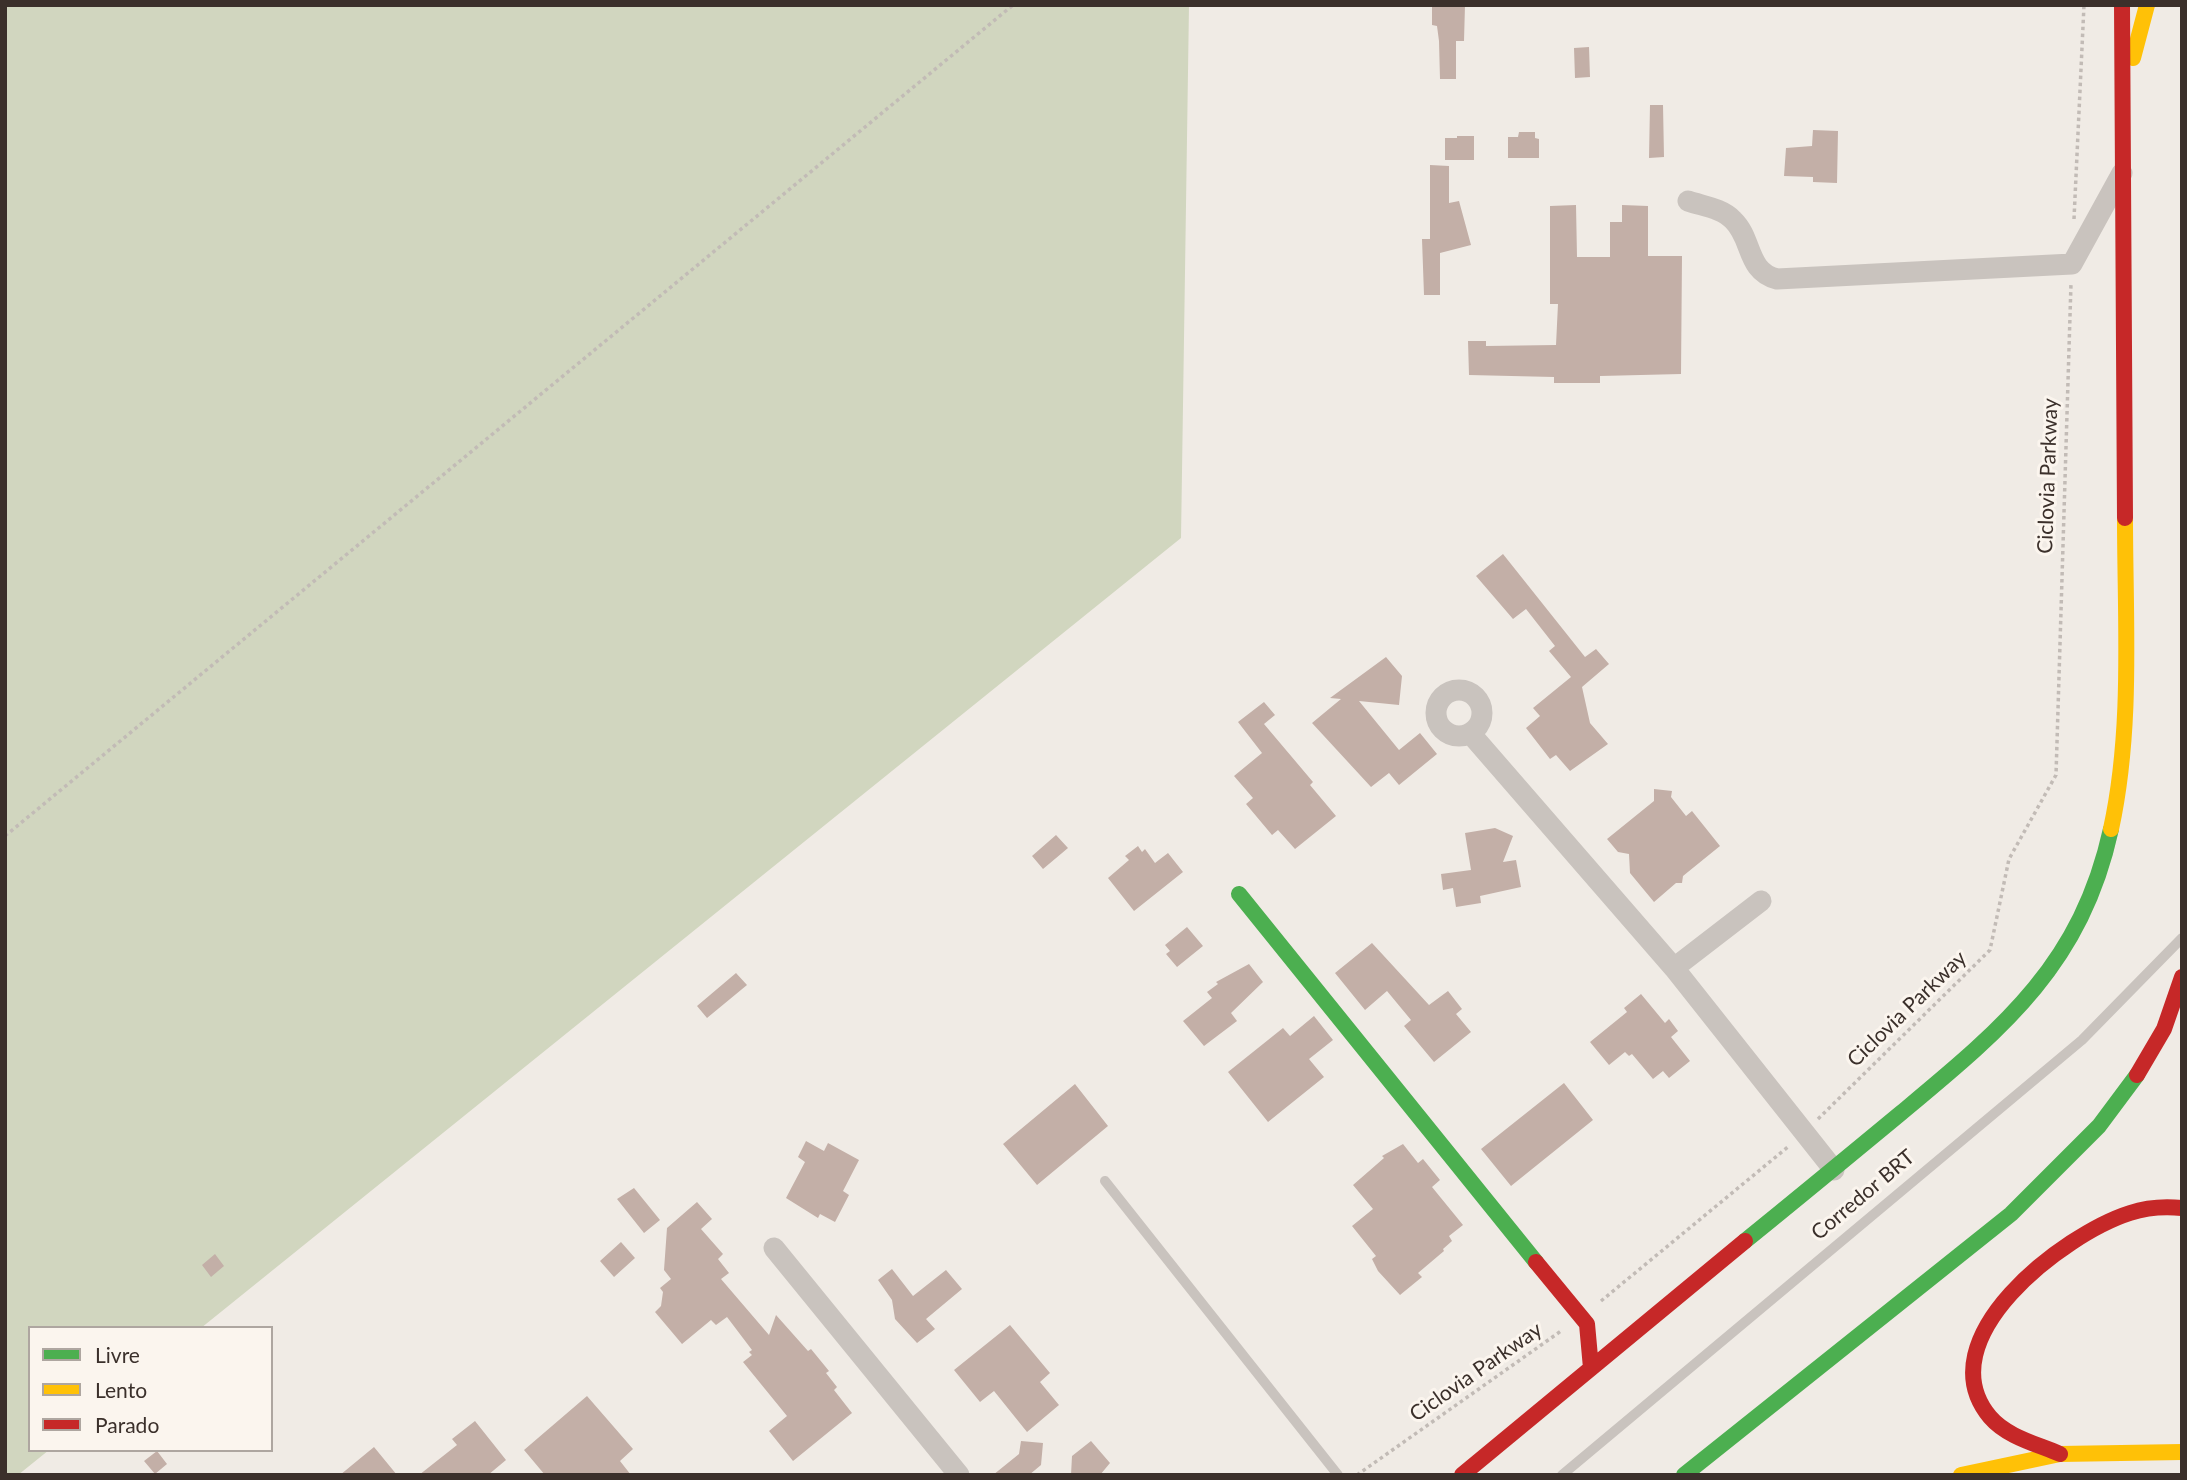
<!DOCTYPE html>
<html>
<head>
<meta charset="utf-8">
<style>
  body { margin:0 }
  #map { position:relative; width:2187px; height:1480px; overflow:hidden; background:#f0ebe5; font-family:Lato,sans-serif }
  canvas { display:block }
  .frame { position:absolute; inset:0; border:7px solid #3b302b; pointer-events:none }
  .legend { position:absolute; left:28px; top:1326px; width:245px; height:126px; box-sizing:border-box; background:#fbf5ee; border:2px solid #aea6a0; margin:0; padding:9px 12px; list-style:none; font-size:21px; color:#3b302b }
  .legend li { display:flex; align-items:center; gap:14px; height:35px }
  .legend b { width:35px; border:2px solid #aea6a0 }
</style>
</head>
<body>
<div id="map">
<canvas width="2187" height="1480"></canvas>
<div class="frame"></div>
<ul class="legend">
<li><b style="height:9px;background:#4caf50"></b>Livre</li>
<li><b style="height:9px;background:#ffc107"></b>Lento</li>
<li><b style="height:9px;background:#c62828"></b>Parado</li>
</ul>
</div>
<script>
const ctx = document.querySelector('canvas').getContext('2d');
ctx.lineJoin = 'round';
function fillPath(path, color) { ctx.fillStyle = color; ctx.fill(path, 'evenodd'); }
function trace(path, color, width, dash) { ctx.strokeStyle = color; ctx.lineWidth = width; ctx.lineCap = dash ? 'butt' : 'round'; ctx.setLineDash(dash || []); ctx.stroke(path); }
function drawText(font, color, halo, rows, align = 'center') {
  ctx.font = font + ' Lato,sans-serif'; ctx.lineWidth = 6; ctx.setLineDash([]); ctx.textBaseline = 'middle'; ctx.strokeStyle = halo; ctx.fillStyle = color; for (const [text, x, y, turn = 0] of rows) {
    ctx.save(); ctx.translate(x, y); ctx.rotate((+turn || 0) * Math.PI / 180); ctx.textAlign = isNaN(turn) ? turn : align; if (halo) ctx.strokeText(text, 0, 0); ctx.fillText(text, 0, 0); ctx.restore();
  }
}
fillPath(new Path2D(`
  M5,5H1189L1181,538L201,1328H30V1450H49L18,1475H5Z`), '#d1d6bf');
fillPath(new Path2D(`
  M1432,5H1465L1464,41H1456V79H1440L1439,41L1437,26L1432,25Z
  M1589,47L1590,77L1575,78L1574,48Z
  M1650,105H1663L1664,157L1649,158Z
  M1813,130L1838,131L1837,183L1813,182V177L1784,176L1786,148L1812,146Z
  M1519,132H1535V138L1539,139V158H1508V137H1518Z
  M1457,136H1474V160H1445V138H1457Z
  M1430,165L1449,166V203L1459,201L1471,245L1440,253V295H1424L1422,239H1430Z
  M1576,205L1577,257H1610V222H1622V205L1648,206V256H1682L1681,374L1600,376V383H1554V377L1469,375L1468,341H1486V346L1556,345L1558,304H1550V206Z
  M1503,554L1585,657L1596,649L1609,664L1582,687L1590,723L1608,744L1570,771L1556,755L1550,759L1526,728L1540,716L1533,708L1571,677L1549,651L1555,646L1526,609L1513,619L1476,576Z
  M1386,657L1402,676L1399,705L1359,701L1399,750L1420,733L1437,754L1399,785L1389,773L1371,787L1312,723L1341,699L1330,698Z
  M1264,702L1275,715L1264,724L1313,782L1310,785L1336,816L1295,849L1278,830L1272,835L1246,804L1253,798L1234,776L1262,753L1238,722Z
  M1654,789L1672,791L1671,797L1686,816L1692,811L1720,846L1683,876L1682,883H1676L1654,902L1630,873L1629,854L1618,852L1607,839L1654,801Z
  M1495,828L1513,836L1503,862L1516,860L1521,887L1480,896L1481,903L1456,907L1453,888L1443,890L1441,874L1471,870L1465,833Z
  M1056,835L1068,848L1043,869L1032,856Z
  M1138,846L1142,852L1145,849L1155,863L1168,853L1183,872L1134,911L1108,878L1129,860L1125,856Z
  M1187,927L1203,946L1177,967L1166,954L1170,951L1165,945Z
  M1372,943L1429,1005L1448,991L1462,1009L1456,1014L1471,1032L1434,1062L1404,1026L1411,1020L1387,991L1365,1010L1335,973Z
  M1249,964L1263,982L1231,1013L1237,1021L1204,1046L1183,1021L1212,998L1207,992L1218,984L1216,982Z
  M736,973L747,985L707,1018L697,1006Z
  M1641,994L1665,1023L1669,1019L1678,1031L1671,1037L1690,1061L1669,1078L1663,1071L1653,1079L1632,1054L1629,1056L1625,1052L1609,1065L1590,1042L1627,1012L1624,1008Z
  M1314,1016L1333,1040L1309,1059L1324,1077L1268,1122L1228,1072L1283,1028L1290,1036Z
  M1564,1083L1593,1120L1511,1186L1481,1149Z
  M1075,1084L1108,1126L1037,1185L1003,1144Z
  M806,1141L824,1151L828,1143L859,1160L843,1191L849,1195L835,1222L820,1214L818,1218L786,1198L805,1162L798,1157Z
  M1403,1144L1418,1163L1423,1159L1440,1180L1432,1187L1463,1225L1449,1236L1452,1241L1443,1249L1444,1251L1418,1273L1422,1277L1400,1295L1378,1271L1372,1259L1376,1256L1352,1226L1373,1209L1353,1185L1384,1158L1382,1156Z
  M634,1188L660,1220L644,1233L617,1199Z
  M697,1202L712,1219L701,1229L723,1254L718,1259L729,1273L721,1279L769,1335L776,1315L808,1351L811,1349L829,1371L826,1373L837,1387L834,1390L852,1413L793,1461L769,1431L787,1416L743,1362L752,1355L749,1352L752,1350L727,1317L716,1325L711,1320L682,1344L655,1312L661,1306L663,1292L660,1288L671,1279L664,1270L667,1228Z
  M621,1242L635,1258L614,1277L600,1261Z
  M215,1254L224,1266L211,1277L202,1265Z
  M892,1269L913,1296L946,1270L962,1289L926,1319L935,1329L917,1343L895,1319L892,1300L878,1280Z
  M1010,1325L1050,1373L1040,1382L1059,1405L1027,1432L994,1391L980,1402L954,1370Z
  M587,1396L633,1449L620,1461L631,1475H545L524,1450Z
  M475,1421L506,1460L488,1475H419L457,1445L452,1439Z
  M1021,1441L1043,1443L1041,1465L1029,1475H993L1019,1454Z
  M1091,1441L1110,1463L1100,1475H1071L1072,1456Z
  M374,1447L397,1475H340Z
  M157,1451L167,1464L155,1474L144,1461Z`), '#c3afa7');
trace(new Path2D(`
  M2074,219L2084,5
  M5,836L1013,5
  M1818,1119L1990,950L2009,859L2056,775L2071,283
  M1601,1301L1789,1146
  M1357,1475L1561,1331`), '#c2bbb6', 3.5, [3.5, 3.5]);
trace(new Path2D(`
  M1105,1181L1338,1475
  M1562,1475L2082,1040L2182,938`), '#c9c3be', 10);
trace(new Path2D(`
  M1688,201C1702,206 1722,208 1733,220C1753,239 1746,271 1777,279L2072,264L2122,173
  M1436 713a23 23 0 1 1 46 0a23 23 0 1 1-46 0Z
  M1470,733L1674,968L1834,1170
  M1674,968L1761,901
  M774,1248L959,1475`), '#c9c3be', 21);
trace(new Path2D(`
  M1239,894L1536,1262
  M1745,1241C1797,1199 1849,1156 1901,1113C2003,1028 2081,965 2111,829
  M1684,1475L2011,1214L2099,1126L2137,1075`), '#4caf50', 16);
trace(new Path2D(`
  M2133,58L2147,5
  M2111,829C2133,728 2125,621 2125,518
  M1961,1475L2060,1454L2182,1452`), '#ffc107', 16);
trace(new Path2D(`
  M2122,5L2125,518
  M2137,1075L2164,1029L2182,977
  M1536,1262L1587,1324L1591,1368
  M2060,1454C2037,1444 2007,1437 1990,1417C1925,1339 2064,1234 2130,1213C2148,1207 2163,1206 2182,1208
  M1462,1475L1745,1241`), '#c62828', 16);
drawText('21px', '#3b302b', '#fbf5ee', [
  ["Ciclovia Parkway",2048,476,-88],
  ["Ciclovia Parkway",1907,1009,-44],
  ["Corredor BRT",1863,1195,-40],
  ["Ciclovia Parkway",1476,1372,-35]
]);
</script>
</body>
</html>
